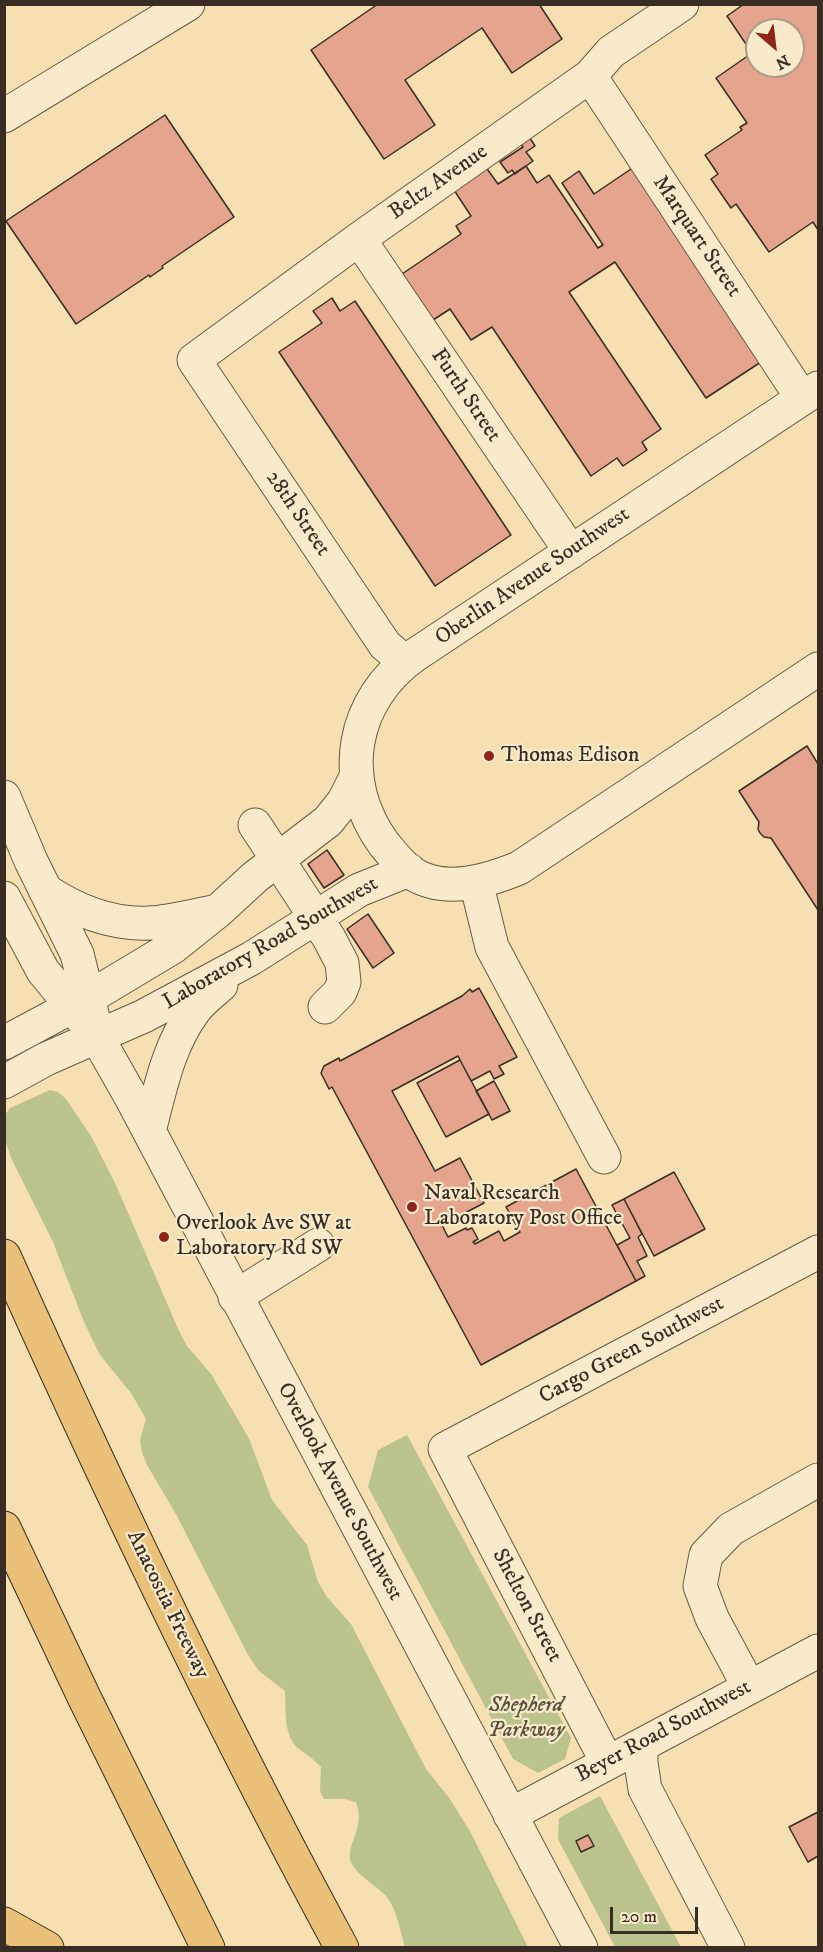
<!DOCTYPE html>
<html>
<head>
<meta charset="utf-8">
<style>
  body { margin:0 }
  #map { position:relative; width:823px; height:1952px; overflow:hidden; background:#f6dfb0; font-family:"IM FELL DW Pica",serif }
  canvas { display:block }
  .frame { position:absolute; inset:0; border:6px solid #392d23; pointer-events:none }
  .north { position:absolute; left:745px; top:18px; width:60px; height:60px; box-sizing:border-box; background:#f9eacc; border:2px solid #ac9e88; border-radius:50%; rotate:152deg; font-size:16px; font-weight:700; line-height:24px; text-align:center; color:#392d23 }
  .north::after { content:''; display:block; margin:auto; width:21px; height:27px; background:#8f2418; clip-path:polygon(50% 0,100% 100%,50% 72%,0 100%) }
  .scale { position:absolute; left:610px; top:1907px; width:88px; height:27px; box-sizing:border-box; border:3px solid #392d23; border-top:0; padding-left:8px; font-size:18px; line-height:21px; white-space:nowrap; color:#392d23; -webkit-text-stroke:4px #f9eacc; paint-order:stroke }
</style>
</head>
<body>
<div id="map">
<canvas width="823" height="1952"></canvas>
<div class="frame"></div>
<div class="north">N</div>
<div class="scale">20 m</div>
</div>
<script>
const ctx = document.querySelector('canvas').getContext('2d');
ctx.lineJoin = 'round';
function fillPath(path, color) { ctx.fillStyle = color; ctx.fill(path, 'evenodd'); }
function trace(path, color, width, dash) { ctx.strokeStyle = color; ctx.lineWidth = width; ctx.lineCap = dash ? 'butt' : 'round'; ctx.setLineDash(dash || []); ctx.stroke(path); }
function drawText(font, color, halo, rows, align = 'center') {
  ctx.font = font + ' "IM FELL DW Pica",serif'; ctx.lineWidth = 4.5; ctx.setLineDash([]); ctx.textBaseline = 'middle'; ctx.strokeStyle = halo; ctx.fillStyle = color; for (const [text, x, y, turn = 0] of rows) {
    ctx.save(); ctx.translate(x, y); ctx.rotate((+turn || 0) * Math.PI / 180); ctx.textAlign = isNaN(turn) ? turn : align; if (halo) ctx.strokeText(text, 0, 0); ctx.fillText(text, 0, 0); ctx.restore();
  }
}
fillPath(new Path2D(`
  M50,1090L58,1092L66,1099L91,1136L116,1185L179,1331L187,1346L211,1374L240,1423L250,1441L272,1500L307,1545L318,1582L327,1597L351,1624L426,1769L450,1799L471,1833L528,1947H405C400,1931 397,1909 386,1896C377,1886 357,1875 352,1864C343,1846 367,1829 356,1802L344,1799H324L320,1792L321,1767C313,1758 308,1756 299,1749C283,1736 286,1709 285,1691L259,1671L247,1653L177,1516L147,1465L142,1452L140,1440L146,1419L131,1393L100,1355L84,1322L53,1242L12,1160L5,1140V1115L10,1108Z
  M407,1435L571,1738L565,1759L538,1773L513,1759L368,1487L378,1450Z
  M600,1796L681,1947H615L558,1839L559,1818Z`), '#bac28d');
const building = new Path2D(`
  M378,4H539L562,39L512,73L482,28L405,80L435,125L384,159L311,50Z
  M744,4H818V230L813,222L769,252L736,204L731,208L711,179L718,174L705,155L742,130L740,127L747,123L716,78L752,53L727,16ZM757,30H793V66H757Z
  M165,115L234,217L162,266L163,268L150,277L149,275L76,324L6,221Z
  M530,138L535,146L526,152L533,161L515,174L512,170L508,173L500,162L523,147L521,144Z
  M485,166L498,184L526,166L537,183L549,175L598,248L603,245L562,183L579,171L594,194L634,167L764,360L706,398L615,262L569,292L661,429L642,442L647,450L623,466L617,458L591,476L492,327L471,340L450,309L433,320L402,274L461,234L456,226L471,216L452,187Z
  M332,298L340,311L355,301L511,535L435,586L279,352L322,323L313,311Z
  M807,746L818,764V910L771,838L764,837L760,833L758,829L759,822L739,791Z
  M327,850L344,875L324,888L308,864Z
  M368,914L394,953L373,968L347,929Z
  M479,988L517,1057L499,1066L504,1074L494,1079L490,1071L471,1081L458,1056L392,1091L435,1171L460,1158L484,1203L442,1225L448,1237L466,1228L467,1230L472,1228L478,1239L473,1242L475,1244L499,1231L504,1241L520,1232L506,1207L576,1169L636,1281L481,1365L332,1087L329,1089L321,1073L324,1066L339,1058L340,1061L462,996L470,989L472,992Z
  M460,1060L489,1114L446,1137L417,1083Z
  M494,1081L510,1111L492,1120L476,1091Z
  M674,1172L705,1229L654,1256L624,1199Z
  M624,1199L642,1234L638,1237L647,1256L637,1261L645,1276L636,1281L617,1245L630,1238L612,1205Z
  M818,1812V1856L808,1862L789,1827Z
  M588,1835L594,1846L581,1852L576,1841Z`);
fillPath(building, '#e5a48e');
trace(building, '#392d23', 1.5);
const minor = new Path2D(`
  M590,76L802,398
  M4,116L188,4
  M359,239L571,552
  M818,388L415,655C351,700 337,780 384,844C394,856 406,872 421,878C452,892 490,880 519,868L818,669
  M405,662L385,645L194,360L359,239L590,76L611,52L682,4
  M4,797L31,861L77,954L93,1018
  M255,825L329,938L342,963L344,982L340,992L325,1007
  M476,882L492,947L604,1157
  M45,890C75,910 112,925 149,923C170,922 192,916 213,912
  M4,898L43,971L97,1037L131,1097L581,1948
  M4,1043L88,998L173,947L218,911L255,877L328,821L344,801L357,775
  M4,1082L46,1059L144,1016L252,958L359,890L409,870
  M149,1131C160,1090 168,1046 194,1011C201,1001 212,993 221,985
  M235,1297L318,1245
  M749,1687L712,1618L700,1586L706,1555L731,1529L818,1480
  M641,1746V1763L645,1789L728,1948
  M607,1762L445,1449L818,1252
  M510,1815L818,1651`);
const highway = new Path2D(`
  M4,1256C109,1490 219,1722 342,1948
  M4,1528L84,1697L208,1948
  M4,1924L47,1948`);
trace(minor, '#685a46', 35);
trace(highway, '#392d23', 35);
trace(minor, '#f9eacc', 33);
trace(highway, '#ebc078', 33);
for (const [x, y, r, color] of [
  [489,756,6,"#8f2418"],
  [412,1207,6,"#8f2418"],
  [164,1237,6,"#8f2418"]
]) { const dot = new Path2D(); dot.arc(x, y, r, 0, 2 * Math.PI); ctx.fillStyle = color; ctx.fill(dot); trace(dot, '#f9eacc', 2); }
drawText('22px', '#392d23', '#f9eacc', [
  ["Beltz Avenue",439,183,-35],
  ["Marquart Street",696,237,56],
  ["Furth Street",465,396,56],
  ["28th Street",297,514,56],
  ["Oberlin Avenue Southwest",533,577,-34],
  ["Laboratory Road Southwest",271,944,-30],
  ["Cargo Green Southwest",632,1351,-28],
  ["Overlook Avenue Southwest",339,1492,62],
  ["Anacostia Freeway",167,1605,64],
  ["Shelton Street",526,1606,62],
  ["Beyer Road Southwest",664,1732,-28]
]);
drawText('22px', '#392d23', '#f9eacc', [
  ["Thomas Edison",501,756],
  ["Naval Research",424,1194],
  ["Laboratory Post Office",424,1219],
  ["Overlook Ave SW at",176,1224],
  ["Laboratory Rd SW",176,1249]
], 'left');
drawText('italic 22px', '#59523e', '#f9eacc', [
  ["Shepherd",526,1706],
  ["Parkway",526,1731]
]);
</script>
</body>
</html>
